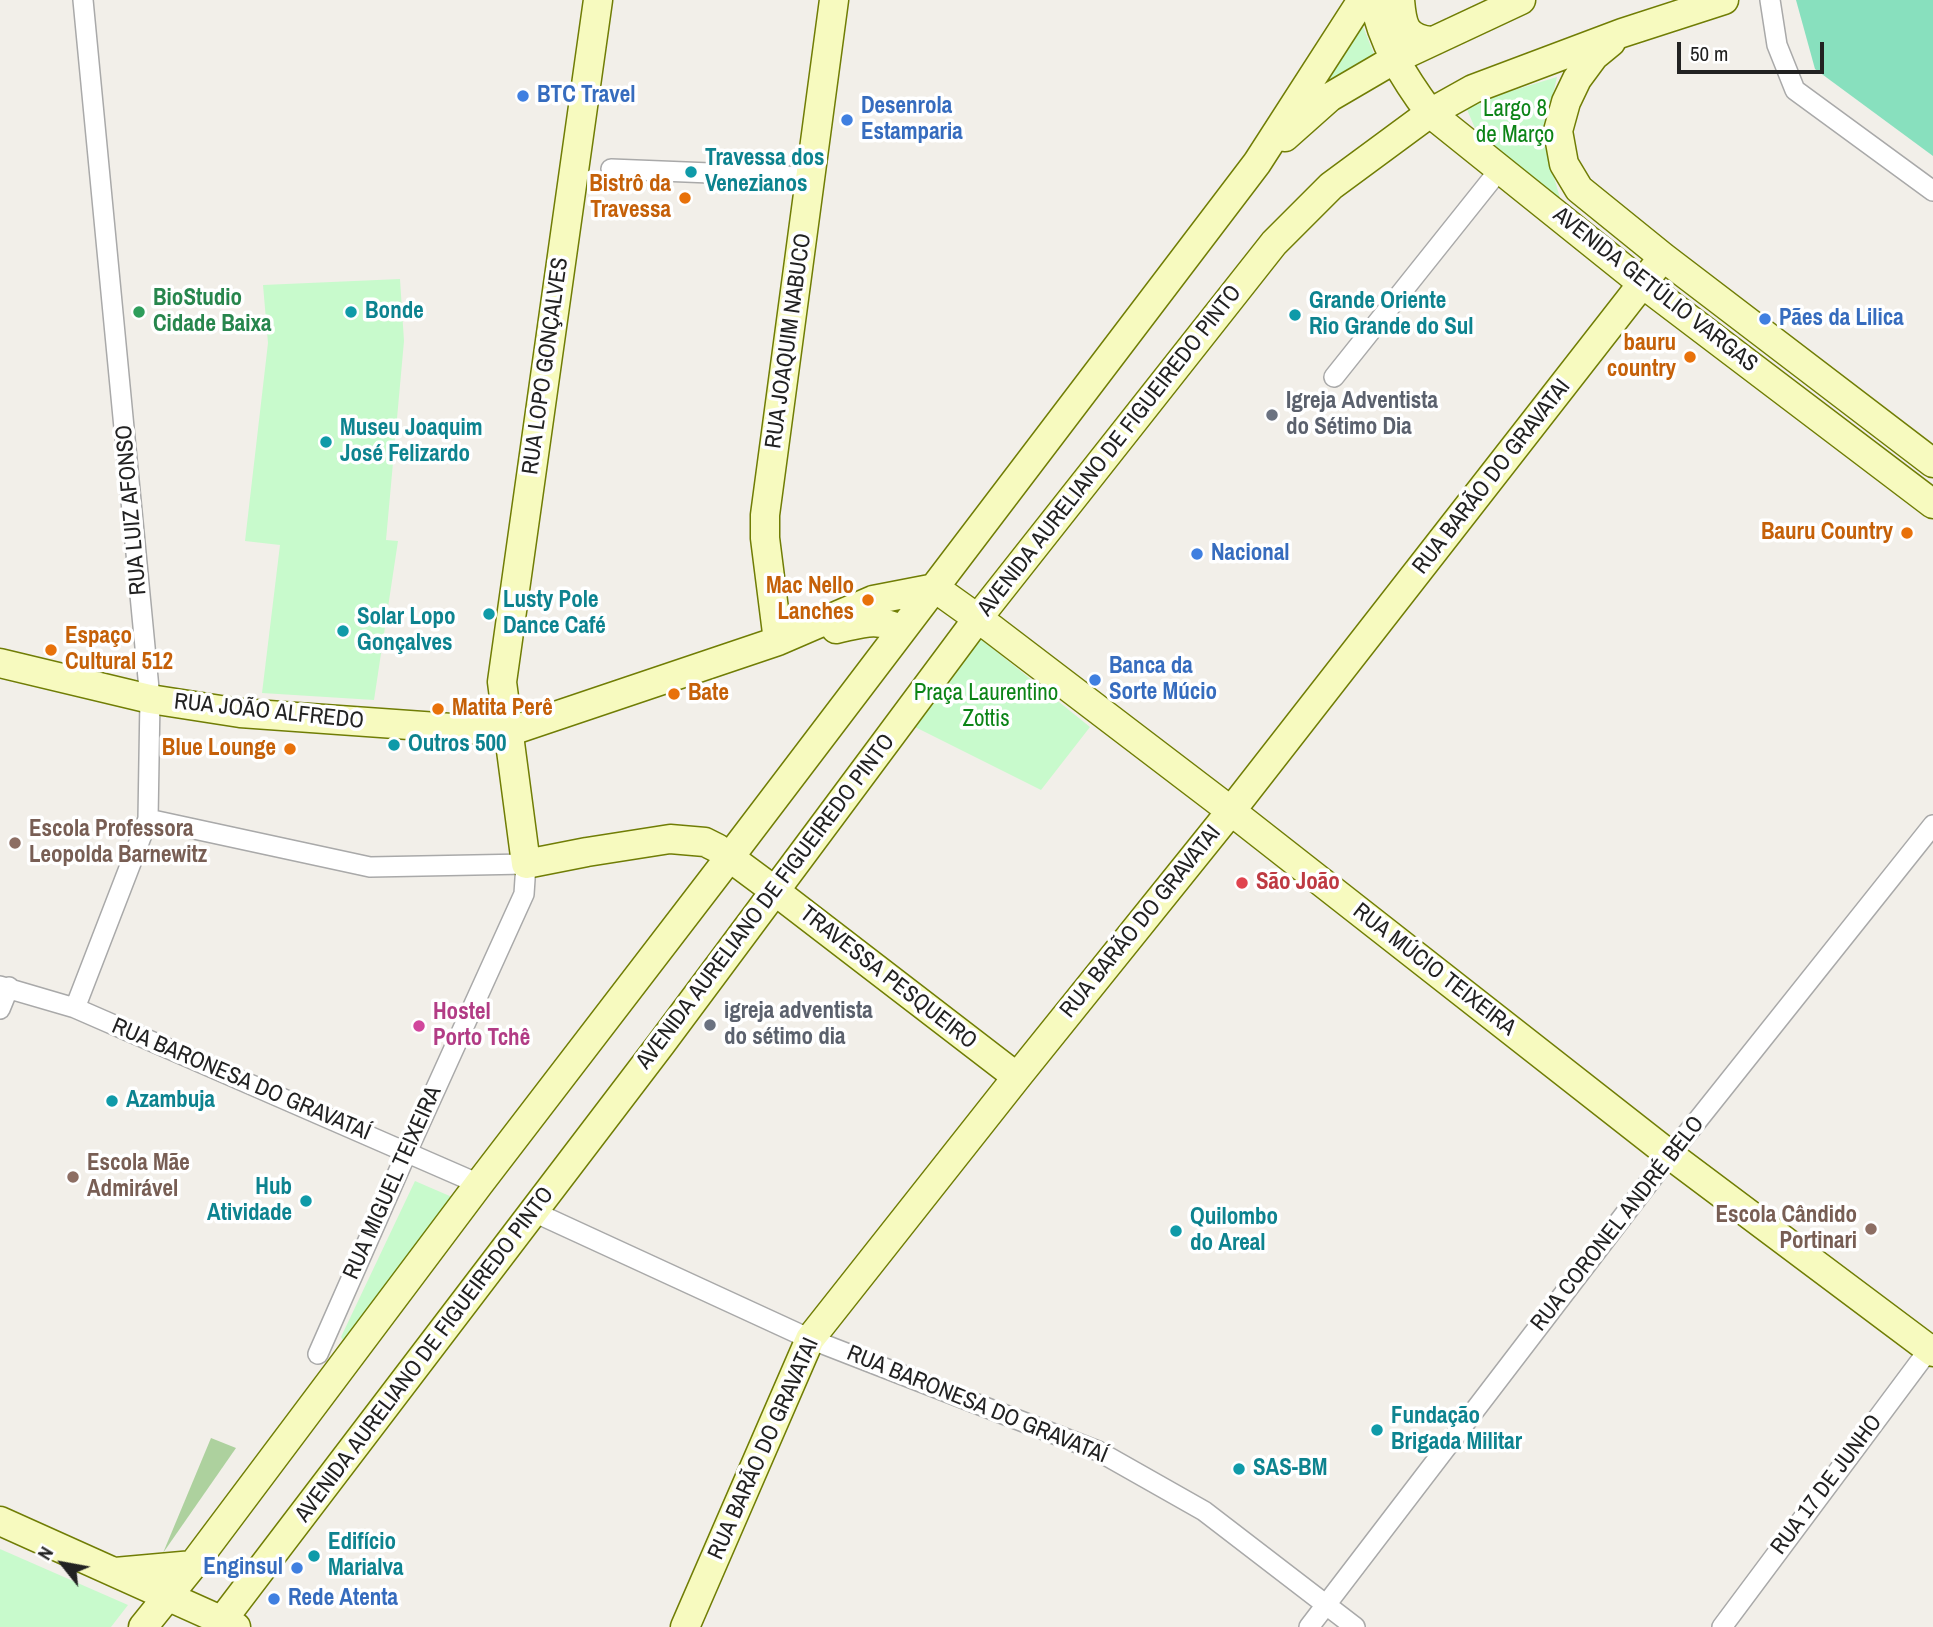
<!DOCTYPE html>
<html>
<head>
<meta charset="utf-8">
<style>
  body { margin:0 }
  #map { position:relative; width:1933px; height:1627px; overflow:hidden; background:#f2efe9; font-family:"Archivo Narrow",sans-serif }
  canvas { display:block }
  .north { position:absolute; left:28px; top:1529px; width:70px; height:70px; -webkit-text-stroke:5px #fff; paint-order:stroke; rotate:301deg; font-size:19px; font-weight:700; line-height:28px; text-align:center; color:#222 }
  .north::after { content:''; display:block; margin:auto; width:24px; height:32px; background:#222; clip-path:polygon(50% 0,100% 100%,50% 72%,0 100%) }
  .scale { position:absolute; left:1677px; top:42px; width:147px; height:32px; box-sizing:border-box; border:4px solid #222; border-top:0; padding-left:9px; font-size:21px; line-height:24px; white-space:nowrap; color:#222; -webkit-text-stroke:5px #fff; paint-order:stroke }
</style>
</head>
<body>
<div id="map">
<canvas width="1933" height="1627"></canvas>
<div class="north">N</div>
<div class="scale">50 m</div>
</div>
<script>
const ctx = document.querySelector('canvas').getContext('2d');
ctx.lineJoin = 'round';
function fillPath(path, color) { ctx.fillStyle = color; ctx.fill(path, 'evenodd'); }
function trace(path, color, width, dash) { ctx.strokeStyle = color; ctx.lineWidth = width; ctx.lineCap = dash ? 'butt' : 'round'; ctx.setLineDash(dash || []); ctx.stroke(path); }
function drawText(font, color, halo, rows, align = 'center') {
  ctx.font = font + ' "Archivo Narrow",sans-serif'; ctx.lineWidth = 7; ctx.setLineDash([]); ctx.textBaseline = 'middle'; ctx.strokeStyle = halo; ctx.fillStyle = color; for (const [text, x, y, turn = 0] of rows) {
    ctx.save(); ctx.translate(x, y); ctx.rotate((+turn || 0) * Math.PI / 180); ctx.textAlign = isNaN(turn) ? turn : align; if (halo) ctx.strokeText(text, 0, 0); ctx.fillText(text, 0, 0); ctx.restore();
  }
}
fillPath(new Path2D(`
  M211,1438L236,1448L163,1553Z`), '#add19e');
fillPath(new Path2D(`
  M1362,24L1374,54L1315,94Z
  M1557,77L1543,139L1560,198L1478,135L1465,105Z
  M400,279L404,341L386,540L398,541L374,700L262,693L280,545L245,541L268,343L263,285Z
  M976,635L1090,727L1041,790L909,724Z
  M415,1181L452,1197L345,1343L341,1337Z
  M0,1549L128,1605L111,1627H0Z`), '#c8facc');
fillPath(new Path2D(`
  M1796,0H1933V156L1815,69Z`), '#88e0be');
const street = new Path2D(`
  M1770,0L1777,45L1795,90L1933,191
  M611,169L810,177
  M1334,377L1500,169
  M148,819L370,867L526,864L524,894L407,1152L318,1354
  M0,986L75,1008L479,1184
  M75,1008L148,819L150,699L83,0
  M0,1009L9,987
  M534,1212L810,1339L1098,1451L1204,1511L1355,1627
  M1309,1627L1670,1155L1933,825
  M1722,1627L1933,1344`);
const secondary = new Path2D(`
  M598,0L502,682L526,864L587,852L670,839L705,842L717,848L775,891L1017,1077
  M1374,0C1382,43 1404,78 1430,113L1643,284L1933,504
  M1400,0C1402,24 1404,38 1431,41
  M1611,42L1594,56L1577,79L1566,102L1558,131L1564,164L1579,189L1663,257L1933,463
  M1285,137L1330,97L1395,59L1521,0
  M935,588L991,628L1231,811L1670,1155L1933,1352
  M836,629C864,623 876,617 902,630
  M778,641L765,538V515L834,0
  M0,663L150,699L240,713L508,732L778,641L873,600L935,588
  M0,1521L236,1627
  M115,1572L193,1565
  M143,1627L193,1565L479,1184L729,858L1257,163L1362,0
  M217,1627L661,1044L978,618L1274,243L1331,186L1430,113L1473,89L1622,33L1724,0
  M685,1627L810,1339L1017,1077L1231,811L1663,257`);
trace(street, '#a9a9a9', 22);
trace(secondary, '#707d05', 31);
trace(street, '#fff', 19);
trace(secondary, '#f7fabf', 28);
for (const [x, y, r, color] of [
  [523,96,7,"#3f7fe0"],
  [847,120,7,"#3f7fe0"],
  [691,172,7,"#0f9aa8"],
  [685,198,7,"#e8710a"],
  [139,312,7,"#2e9e5b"],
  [351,312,7,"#0f9aa8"],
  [1295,315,7,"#0f9aa8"],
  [1765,319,7,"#3f7fe0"],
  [1690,357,7,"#e8710a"],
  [1272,415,7,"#6b7280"],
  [326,442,7,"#0f9aa8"],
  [1907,533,7,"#e8710a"],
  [1197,554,7,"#3f7fe0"],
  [868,600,7,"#e8710a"],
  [489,614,7,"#0f9aa8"],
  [343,631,7,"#0f9aa8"],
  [51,650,7,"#e8710a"],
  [1095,680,7,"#3f7fe0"],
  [674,694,7,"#e8710a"],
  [438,709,7,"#e8710a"],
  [394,745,7,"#0f9aa8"],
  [290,749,7,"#e8710a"],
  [15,843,7,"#8d6e63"],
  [1242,883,7,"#e0444e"],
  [710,1025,7,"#6b7280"],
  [419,1026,7,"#d1479c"],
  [112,1101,7,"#0f9aa8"],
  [73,1177,7,"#8d6e63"],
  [306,1201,7,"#0f9aa8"],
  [1871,1229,7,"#8d6e63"],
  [1176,1231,7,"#0f9aa8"],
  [1377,1430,7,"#0f9aa8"],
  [1239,1469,7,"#0f9aa8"],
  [314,1556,7,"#0f9aa8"],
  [297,1568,7,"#3f7fe0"],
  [274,1599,7,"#3f7fe0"]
]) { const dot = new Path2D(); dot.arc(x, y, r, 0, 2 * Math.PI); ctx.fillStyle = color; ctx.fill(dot); trace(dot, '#fff', 2.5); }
drawText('bold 23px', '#366cbe', '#fff', [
  ["BTC Travel",537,96],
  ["Desenrola",861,107],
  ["Estamparia",861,133],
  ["Pães da Lilica",1779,319],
  ["Nacional",1211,554],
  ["Banca da",1109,667],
  ["Sorte Múcio",1109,693],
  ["Enginsul",283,1568,"right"],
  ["Rede Atenta",288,1599]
], 'left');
drawText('23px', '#0c8416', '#fff', [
  ["Largo 8",1515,110],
  ["de Março",1515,136],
  ["Praça Laurentino",986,694],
  ["Zottis",986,720]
]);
drawText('bold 23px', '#0d838f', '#fff', [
  ["Travessa dos",705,159],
  ["Venezianos",705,185],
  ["Grande Oriente",1309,302],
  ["Rio Grande do Sul",1309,328],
  ["Bonde",365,312],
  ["Museu Joaquim",340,429],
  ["José Felizardo",340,455],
  ["Lusty Pole",503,601],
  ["Dance Café",503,627],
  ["Solar Lopo",357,618],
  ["Gonçalves",357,644],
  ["Outros 500",408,745],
  ["Azambuja",126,1101],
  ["Hub",292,1188,"right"],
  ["Atividade",292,1214,"right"],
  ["Quilombo",1190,1218],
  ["do Areal",1190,1244],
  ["Fundação",1391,1417],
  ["Brigada Militar",1391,1443],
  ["SAS-BM",1253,1469],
  ["Edifício",328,1543],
  ["Marialva",328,1569]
], 'left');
drawText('bold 23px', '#c56008', '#fff', [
  ["Bistrô da",671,185],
  ["Travessa",671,211],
  ["bauru",1676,344],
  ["country",1676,370],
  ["Bauru Country",1893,533],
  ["Mac Nello",854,587],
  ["Lanches",854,613],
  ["Espaço",65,637,"left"],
  ["Cultural 512",65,663,"left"],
  ["Bate",688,694,"left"],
  ["Matita Perê",452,709,"left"],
  ["Blue Lounge",276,749]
], 'right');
drawText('23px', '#222', '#fff', [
  ["AVENIDA GETÚLIO VARGAS",1655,290,38],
  ["RUA JOAQUIM NABUCO",789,341,-82],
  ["RUA LOPO GONÇALVES",546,366,-82],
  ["AVENIDA AURELIANO DE FIGUEIREDO PINTO",1110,451,-52],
  ["RUA BARÃO DO GRAVATAI",1492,477,-52],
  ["RUA LUIZ AFONSO",132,510,-95],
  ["RUA JOÃO ALFREDO",269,712,6],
  ["AVENIDA AURELIANO DE FIGUEIREDO PINTO",766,902,-53],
  ["RUA BARÃO DO GRAVATAI",1141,922,-51],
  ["RUA MÚCIO TEIXEIRA",1434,970,38],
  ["TRAVESSA PESQUEIRO",888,978,38],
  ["RUA BARONESA DO GRAVATAÍ",241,1080,23],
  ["RUA MIGUEL TEIXEIRA",393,1183,-66],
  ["RUA CORONEL ANDRÉ BELO",1618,1224,-52],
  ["AVENIDA AURELIANO DE FIGUEIREDO PINTO",425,1355,-53],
  ["RUA BARONESA DO GRAVATAÍ",977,1405,22],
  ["RUA BARÃO DO GRAVATAI",764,1449,-66],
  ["RUA 17 DE JUNHO",1827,1485,-53]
]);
drawText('bold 23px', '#27864d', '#fff', [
  ["BioStudio",153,299],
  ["Cidade Baixa",153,325]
], 'left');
drawText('bold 23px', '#5b616d', '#fff', [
  ["Igreja Adventista",1286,402],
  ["do Sétimo Dia",1286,428],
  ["igreja adventista",724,1012],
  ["do sétimo dia",724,1038]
], 'left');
drawText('bold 23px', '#785e54', '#fff', [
  ["Escola Professora",29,830],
  ["Leopolda Barnewitz",29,856],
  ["Escola Mãe",87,1164],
  ["Admirável",87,1190],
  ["Escola Cândido",1857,1216,"right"],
  ["Portinari",1857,1242,"right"]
], 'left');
drawText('bold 23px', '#be3a42', '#fff', [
  ["São João",1256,883]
], 'left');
drawText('bold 23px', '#b23c85', '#fff', [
  ["Hostel",433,1013],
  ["Porto Tchê",433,1039]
], 'left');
</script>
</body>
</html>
